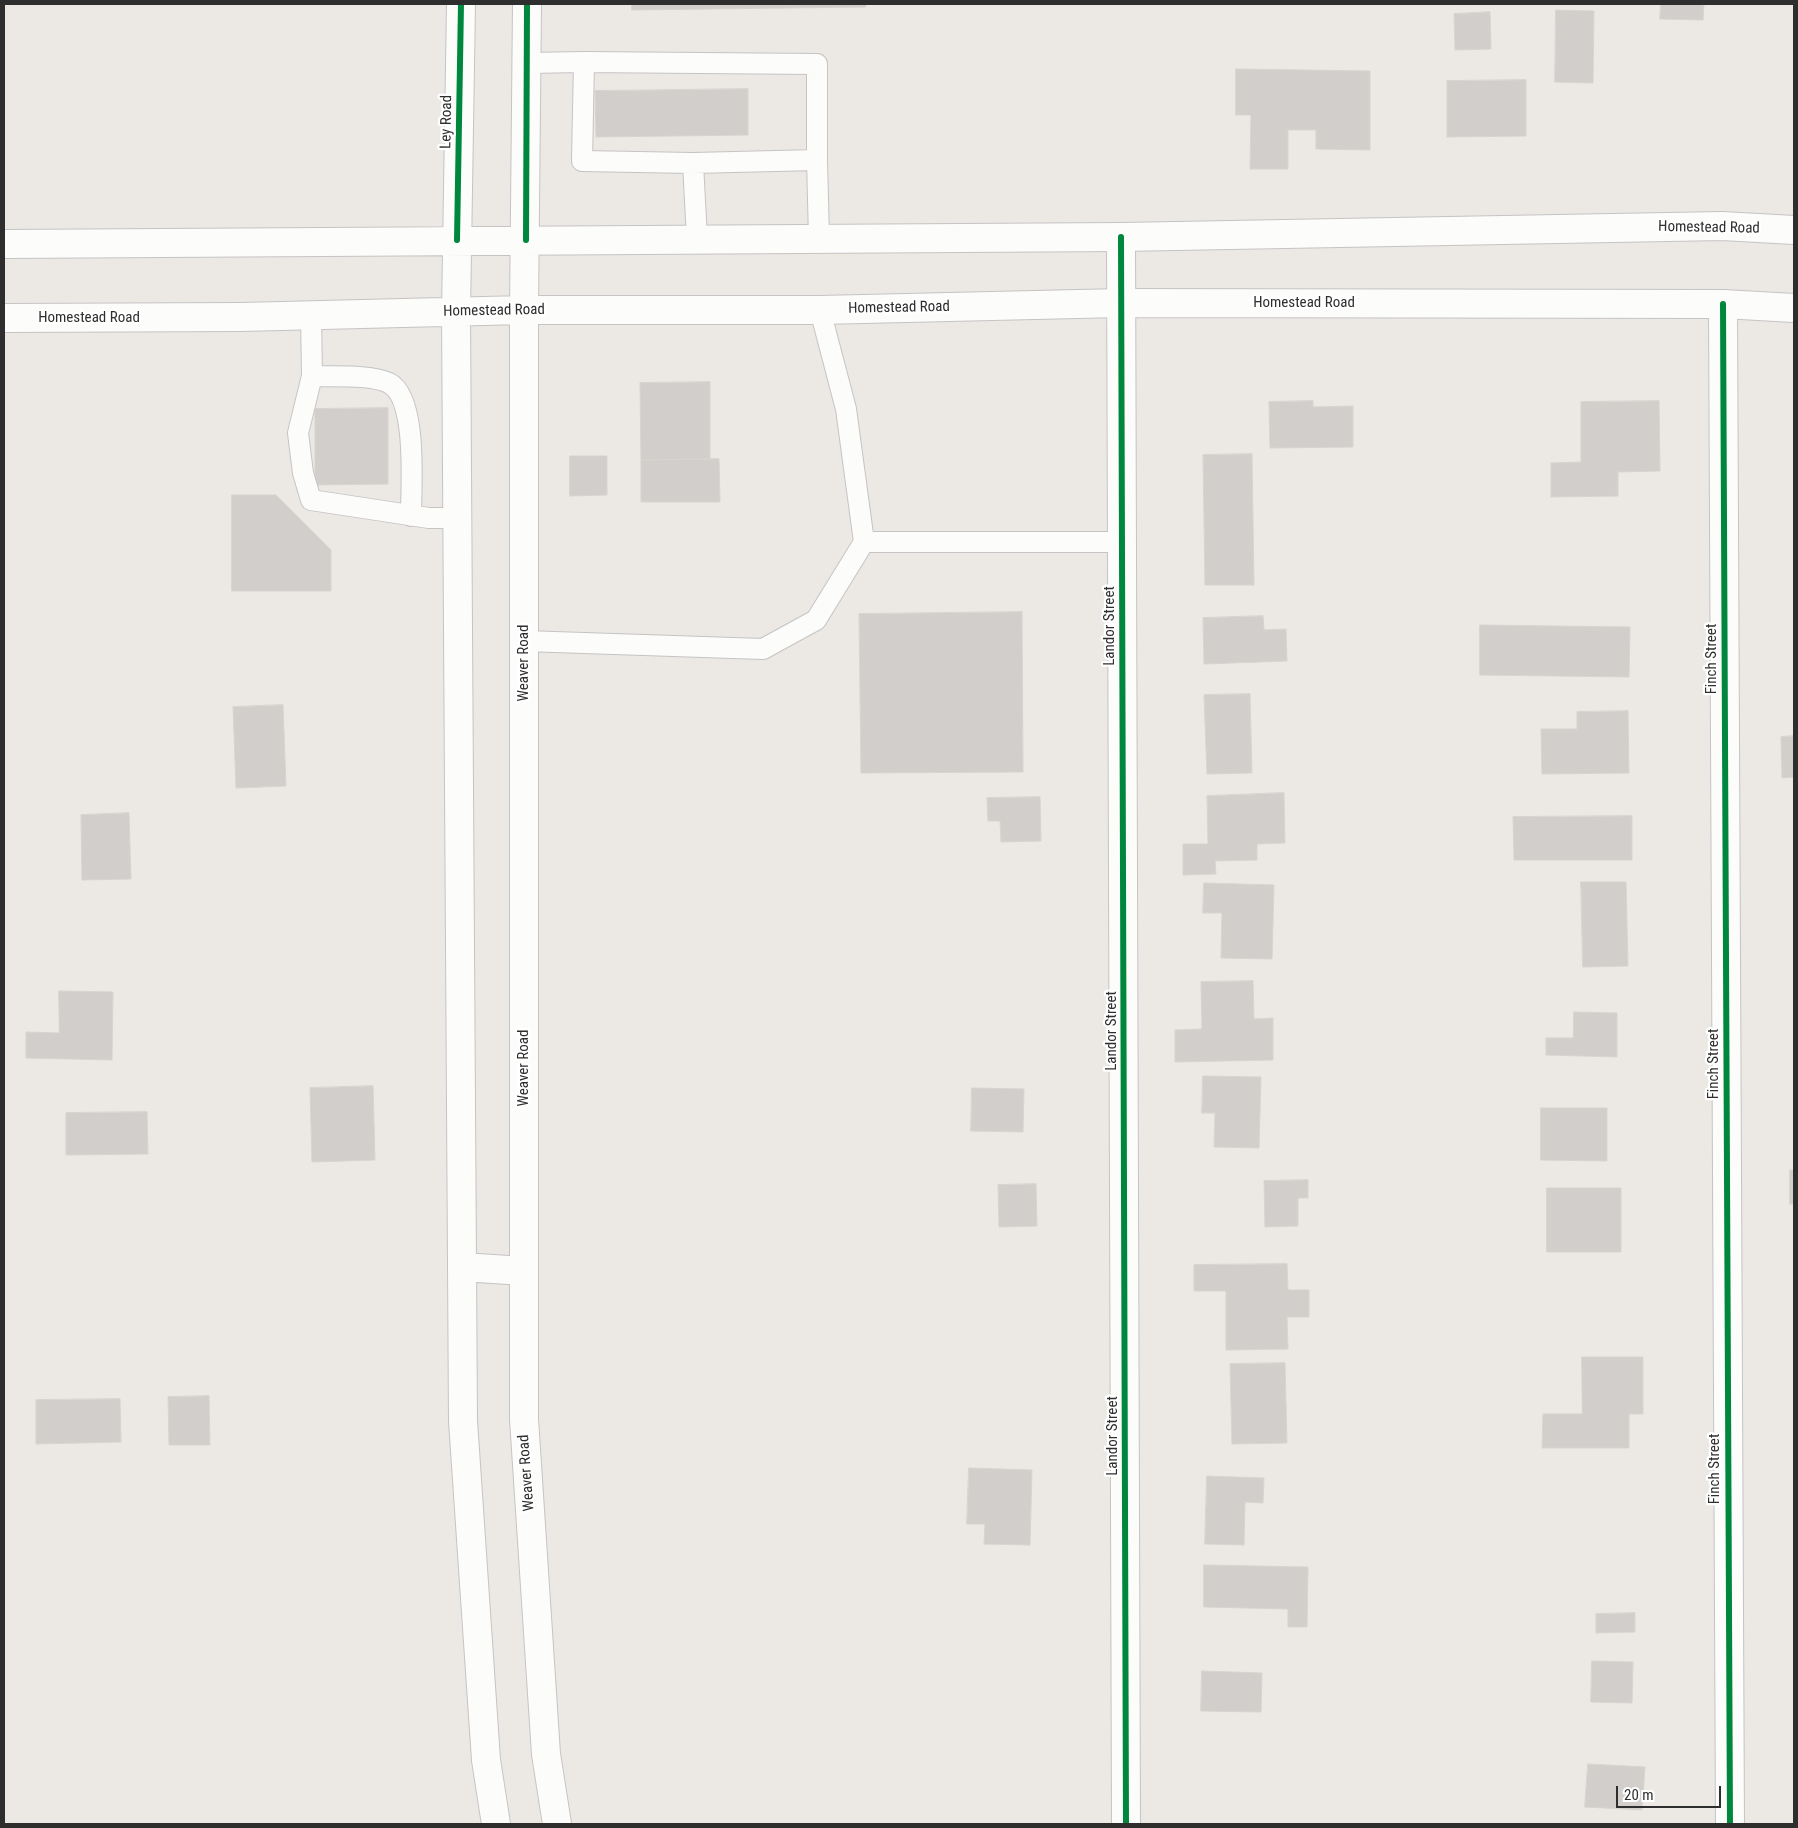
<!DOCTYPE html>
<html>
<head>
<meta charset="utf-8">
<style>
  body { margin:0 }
  #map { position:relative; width:1798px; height:1828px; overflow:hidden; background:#ece8e4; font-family:"Roboto Condensed",sans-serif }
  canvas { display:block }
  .frame { position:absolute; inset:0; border:5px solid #2e2e2e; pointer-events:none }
  .scale { position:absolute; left:1616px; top:1786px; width:105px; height:22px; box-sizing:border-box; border:2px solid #2e2e2e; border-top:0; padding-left:6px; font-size:15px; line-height:18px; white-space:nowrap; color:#2e2e2e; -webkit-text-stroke:4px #fff; paint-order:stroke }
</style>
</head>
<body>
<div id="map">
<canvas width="1798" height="1828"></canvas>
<div class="frame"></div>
<div class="scale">20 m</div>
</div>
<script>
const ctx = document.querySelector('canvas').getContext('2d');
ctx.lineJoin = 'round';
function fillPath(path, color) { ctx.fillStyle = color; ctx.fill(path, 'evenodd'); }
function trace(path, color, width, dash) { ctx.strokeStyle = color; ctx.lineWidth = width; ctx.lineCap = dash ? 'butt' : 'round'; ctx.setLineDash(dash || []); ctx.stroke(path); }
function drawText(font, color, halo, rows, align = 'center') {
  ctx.font = font + ' "Roboto Condensed",sans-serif'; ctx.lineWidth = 4.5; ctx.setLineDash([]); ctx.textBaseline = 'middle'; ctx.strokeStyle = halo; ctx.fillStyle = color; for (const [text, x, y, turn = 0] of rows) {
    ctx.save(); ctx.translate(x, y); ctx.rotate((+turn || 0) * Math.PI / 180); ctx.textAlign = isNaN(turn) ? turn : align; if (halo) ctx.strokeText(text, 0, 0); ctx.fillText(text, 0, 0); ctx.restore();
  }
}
const building = new Path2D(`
  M632,4H866V7L632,10Z
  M1661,4H1704L1703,20L1660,19Z
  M1556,10L1594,11L1593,83L1555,82Z
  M1490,12L1491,49L1455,50L1454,14Z
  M1236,69L1370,71V150L1316,149V130H1288V169H1250L1251,115H1236Z
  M1526,80V136L1447,137V81Z
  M748,89V135L596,137L595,91Z
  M710,382V459L641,460L640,383Z
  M1313,401V407L1353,406V447L1270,448L1269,402Z
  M1659,401L1660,471L1618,472V496L1551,497V463L1581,462V402Z
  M388,408V484L315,485V409Z
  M1252,454L1254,585H1205L1203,455Z
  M570,456H607V495L570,496Z
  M719,459L720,502H641V460Z
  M232,495H276L331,550V591H232Z
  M1022,612L1023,772L861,773L859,614Z
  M1263,616L1264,630L1286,629L1287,661L1204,664L1203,618Z
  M1480,625L1630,627L1629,677L1480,675Z
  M1250,694L1252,773L1207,774L1204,695Z
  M283,705L286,786L236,788L233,707Z
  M1628,711L1629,773L1542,774L1541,729H1577V712Z
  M1794,736V777L1782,778L1781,737Z
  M1284,793L1285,843L1257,844V860L1215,861L1216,874L1183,875V844H1208L1207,796Z
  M1040,797L1041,841L1001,842L1000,821H988L987,798Z
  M129,813L131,879L82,880L81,815Z
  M1632,816V860H1514L1513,817Z
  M1581,882H1626L1628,966L1583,967Z
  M1204,883L1274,885L1272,959L1221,958L1222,913H1203Z
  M1253,981L1254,1019L1273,1018V1060L1175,1062V1030L1202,1029L1201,982Z
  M59,991L113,992L112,1060L26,1058V1032L59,1033Z
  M1574,1012L1617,1013V1057L1546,1055V1038H1573Z
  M1203,1076L1261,1077L1259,1148L1214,1147L1215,1113H1202Z
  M373,1086L375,1160L312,1162L310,1088Z
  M972,1088L1024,1089L1023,1132L971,1131Z
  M1541,1108H1607V1161L1541,1160Z
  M147,1112L148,1154L66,1155V1113Z
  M1790,1170H1794V1204H1790Z
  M1308,1180V1198H1298V1226L1265,1227L1264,1181Z
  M1036,1184L1037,1226L999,1227L998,1185Z
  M1547,1188H1621V1252H1547Z
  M1287,1264L1288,1290H1309V1317H1287L1288,1349L1226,1350V1291H1194V1265Z
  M1582,1357H1643V1414H1629V1448H1542L1543,1414H1582Z
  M1285,1363L1287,1443L1232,1444L1230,1364Z
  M209,1396L210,1445H169L168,1397Z
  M120,1399L121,1442L36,1444V1400Z
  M969,1468L1032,1470L1030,1545L984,1544L985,1524H967Z
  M1207,1476L1264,1478L1263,1503L1245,1502L1244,1545L1205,1544Z
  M1204,1565L1308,1567L1307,1627H1288V1609L1204,1607Z
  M1635,1613V1632L1596,1633V1614Z
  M1592,1661L1633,1662L1632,1703L1591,1702Z
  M1202,1671L1262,1673L1261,1712L1201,1711Z
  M1588,1764L1645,1767L1642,1810L1585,1807Z`);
fillPath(building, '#d1cecb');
trace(building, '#d7d4d0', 1);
const lane = new Path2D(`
  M584,62L817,64V160
  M527,63L584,62L582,161L693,163L817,160L819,238
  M693,163L697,239
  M820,310L846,409L864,542
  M311,315L312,376L298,433L303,473L311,500L429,518H458
  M312,376C333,377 370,374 389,383C418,398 411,486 411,516
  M524,641L763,649L816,620L864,542H1123`);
const street = new Path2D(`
  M1121,237L1126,1824
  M1723,304L1730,1824`);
const secondary = new Path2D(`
  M461,4L456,312L463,1421L486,1760L496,1824
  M527,4L524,310V1419L546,1754L557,1824
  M4,244L1121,237L1722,226L1794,230
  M4,318L241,317L524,310H820L1121,303L1723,304L1794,308
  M462,1267L524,1271`);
trace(lane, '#c5c4c5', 22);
trace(street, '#c5c4c5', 30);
trace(secondary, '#c5c4c5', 30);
trace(lane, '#fcfcfb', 20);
trace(street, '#fcfcfb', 28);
trace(secondary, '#fcfcfb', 28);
trace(new Path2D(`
  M1121,237L1126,1824
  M457,240L461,4
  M526,240L527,4
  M1723,304L1730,1824`), '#00873e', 6);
drawText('15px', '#2e2e2e', '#fff', [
  ["Ley Road",447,122,-89],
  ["Homestead Road",1709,228,1],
  ["Homestead Road",1304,303],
  ["Homestead Road",899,308,-1],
  ["Homestead Road",494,311,-1],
  ["Homestead Road",89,318],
  ["Landor Street",1110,626,-90],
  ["Finch Street",1712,659,-90],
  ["Weaver Road",524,663,-90],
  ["Landor Street",1112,1031,-90],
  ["Finch Street",1714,1064,-90],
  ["Weaver Road",524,1068,-90],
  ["Landor Street",1113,1436,-90],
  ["Finch Street",1715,1469,-90],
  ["Weaver Road",527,1473,-94]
]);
</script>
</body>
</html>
